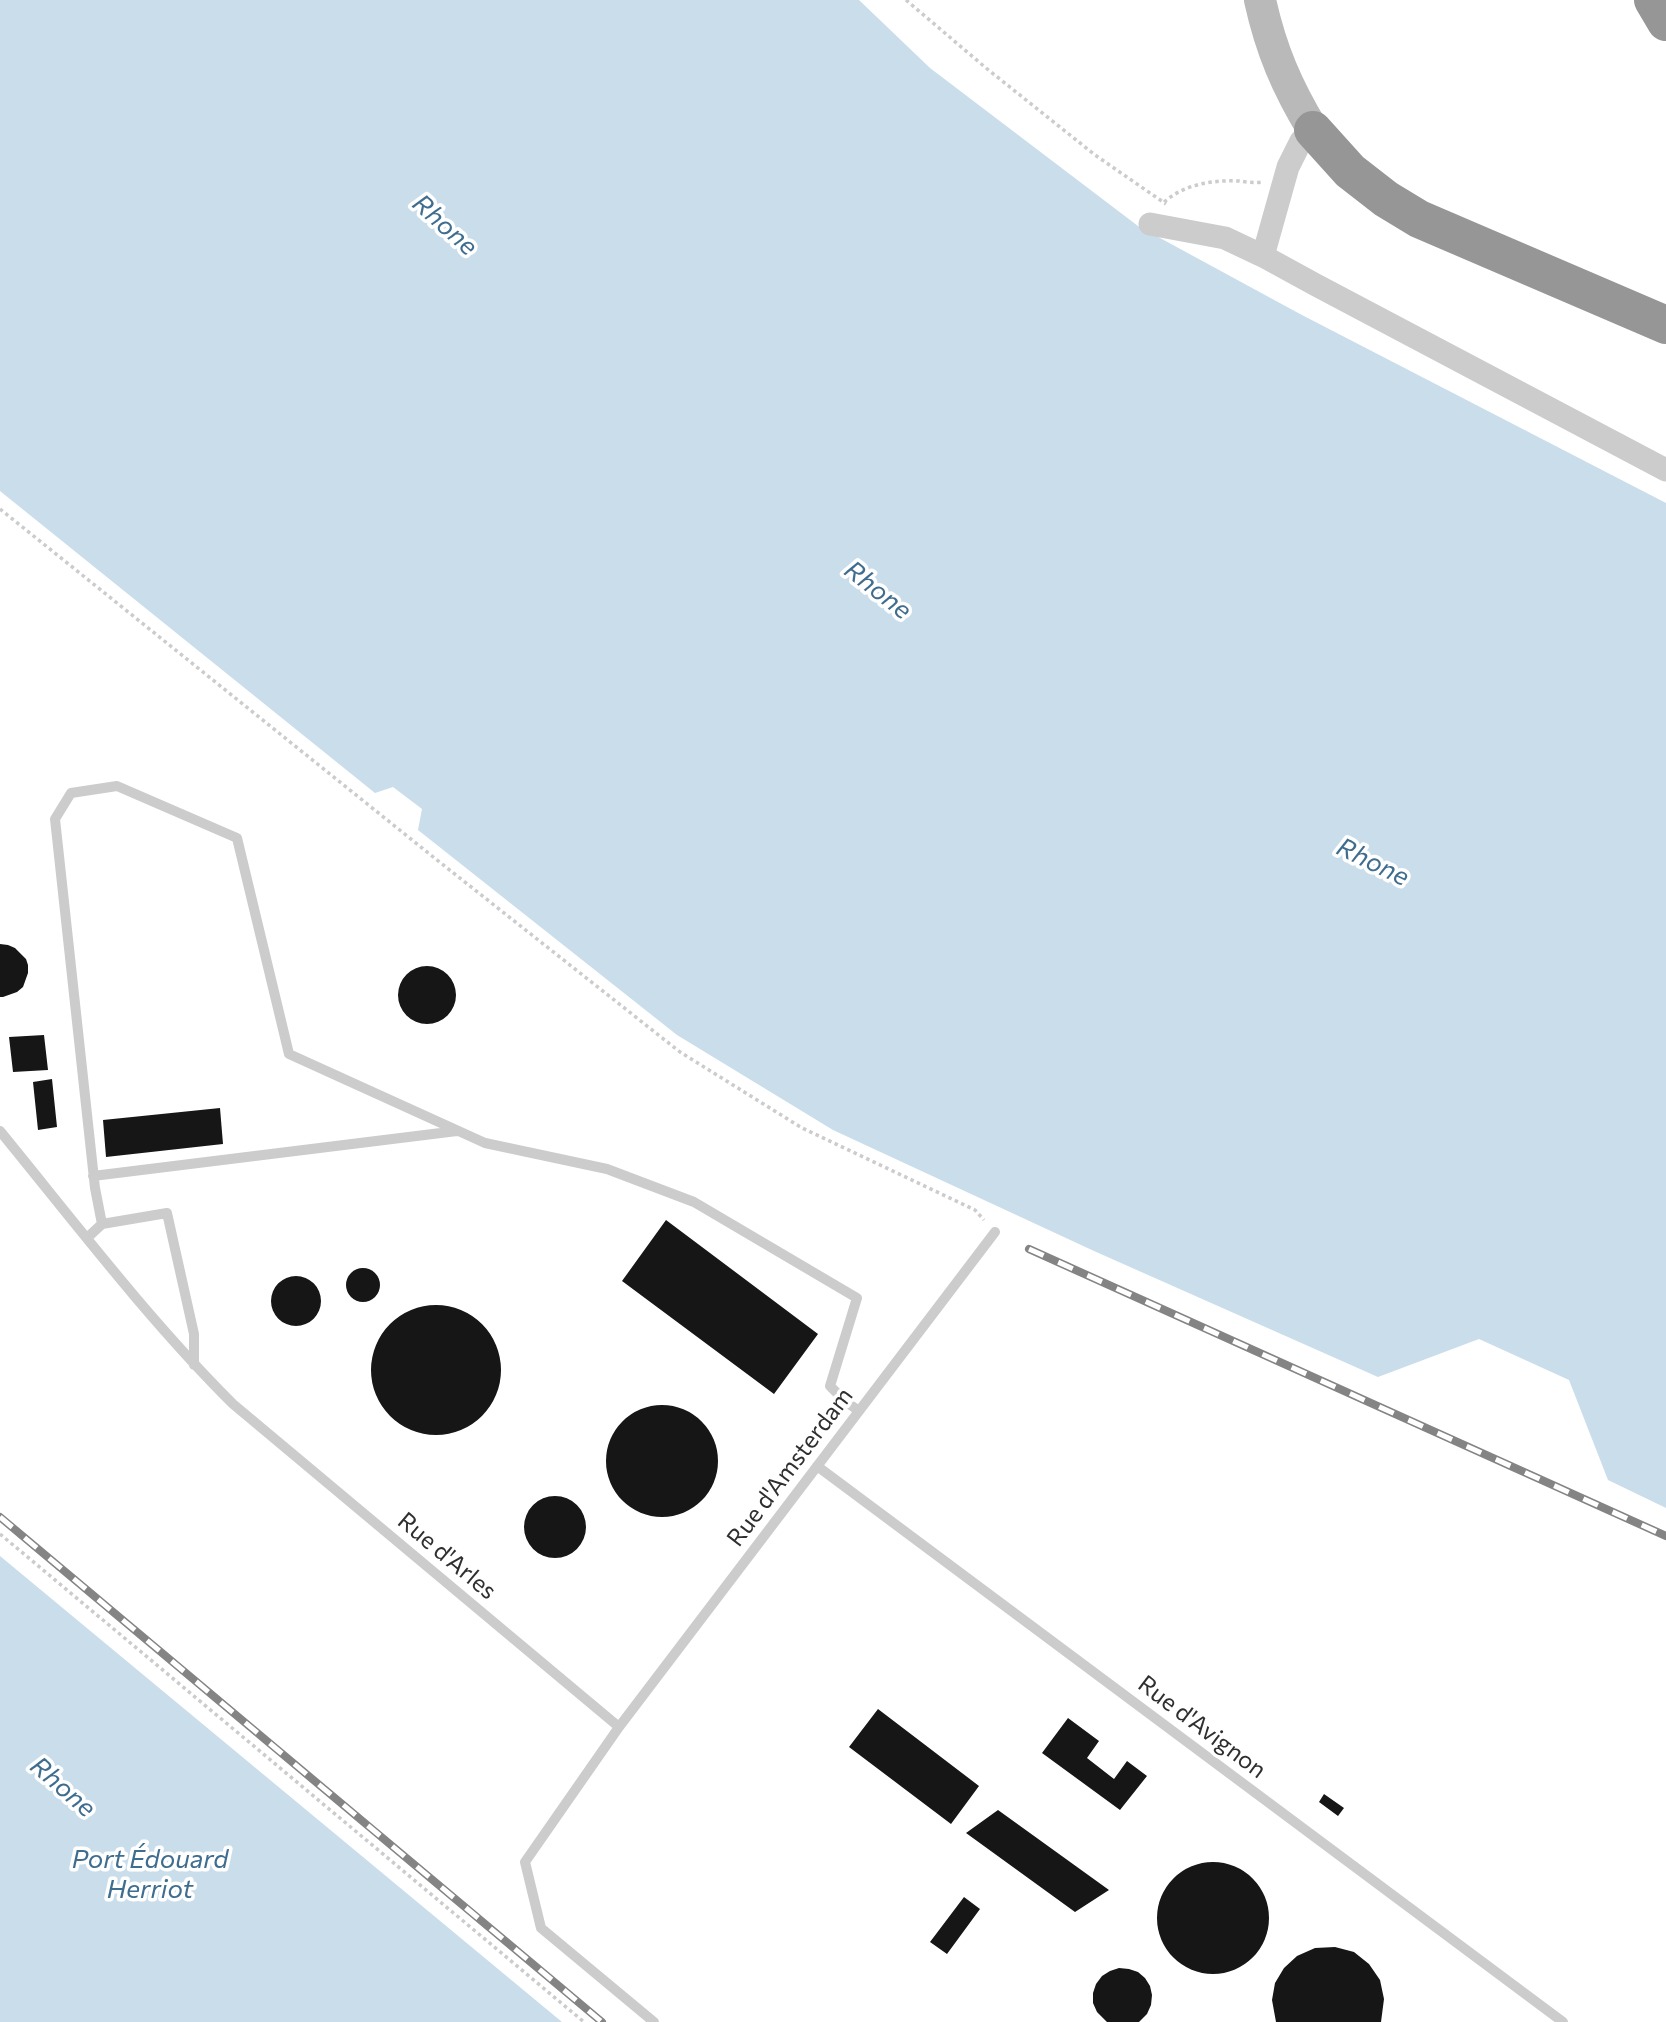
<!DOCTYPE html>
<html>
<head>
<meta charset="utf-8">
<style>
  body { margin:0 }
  canvas { display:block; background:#fff }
</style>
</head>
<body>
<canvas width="1666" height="2022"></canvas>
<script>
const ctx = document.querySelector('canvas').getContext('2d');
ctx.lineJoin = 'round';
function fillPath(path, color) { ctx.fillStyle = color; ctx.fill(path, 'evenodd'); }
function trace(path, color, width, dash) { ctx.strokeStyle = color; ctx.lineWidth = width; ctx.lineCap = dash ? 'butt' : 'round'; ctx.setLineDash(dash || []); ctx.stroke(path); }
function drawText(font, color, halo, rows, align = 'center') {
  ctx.font = font + ' Commissioner,sans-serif'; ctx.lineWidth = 7; ctx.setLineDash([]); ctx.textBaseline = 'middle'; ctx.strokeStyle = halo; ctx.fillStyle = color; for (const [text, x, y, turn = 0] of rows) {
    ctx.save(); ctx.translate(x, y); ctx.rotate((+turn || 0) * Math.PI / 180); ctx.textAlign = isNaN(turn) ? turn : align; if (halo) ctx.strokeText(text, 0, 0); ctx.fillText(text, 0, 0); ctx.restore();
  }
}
fillPath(new Path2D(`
  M0,0H859L930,68L1138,226L1300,314L1666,503V1508L1608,1480L1569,1380L1479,1339L1378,1377L1094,1251L833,1130L677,1035L418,830L422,809L393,787L375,793L0,491Z
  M0,1556L562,2022H0Z`), '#caddeb');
fillPath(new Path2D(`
  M0,944L8,945L15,948L26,959L28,965V973L23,987L17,992L3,997H0Z
  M398 995a29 29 0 1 1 58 0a29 29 0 1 1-58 0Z
  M44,1035L48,1070L13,1072L9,1037Z
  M52,1079L57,1127L38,1130L33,1082Z
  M220,1108L223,1144L106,1157L103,1120Z
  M666,1220L818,1334L774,1394L622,1281Z
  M346 1285a17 17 0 1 1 34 0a17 17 0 1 1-34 0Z
  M271 1301a25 25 0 1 1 50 0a25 25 0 1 1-50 0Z
  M371 1370a65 65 0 1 1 130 0a65 65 0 1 1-130 0Z
  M606 1461a56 56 0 1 1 112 0a56 56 0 1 1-112 0Z
  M524 1527a31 31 0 1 1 62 0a31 31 0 1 1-62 0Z
  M878,1709L979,1786L951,1824L849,1747Z
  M1068,1718L1099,1741L1087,1758L1114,1779L1127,1761L1147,1776L1120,1810L1042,1753Z
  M1324,1794L1344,1808L1338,1816L1319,1802Z
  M998,1810L1109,1890L1075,1912L966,1833Z
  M1157 1918a56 56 0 1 1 112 0a56 56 0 1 1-112 0Z
  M964,1897L980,1909L947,1954L930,1942Z
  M1335,1947L1354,1952L1369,1964L1380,1980L1384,1999L1381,2022H1276L1272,2000L1275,1983L1284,1968L1297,1956L1315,1948Z
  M1119,1968L1129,1969L1138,1972L1145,1978L1150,1986L1152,1995L1151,2005L1147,2014L1139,2022H1107L1097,2012L1093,2003V1993L1096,1984L1102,1976L1110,1971Z`), '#161616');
trace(new Path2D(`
  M906,0L986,68L1095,155L1166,204
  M1164,202C1185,184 1212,180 1239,181C1246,182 1254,183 1262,182
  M0,509L437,860L680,1052L802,1128L975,1210L984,1220
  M0,1534L584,2022`), '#ccc', 3.5, [3.5, 3.5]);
trace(new Path2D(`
  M0,1131C76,1224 148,1319 233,1404L619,1727L525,1862L541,1928L654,2022
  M93,1176L457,1131
  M102,1224L95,1188L55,819L71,793L117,786L237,838L289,1054L485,1143L607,1169L694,1202L857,1298L830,1386L845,1401L859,1411
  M87,1238L102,1224L167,1213L194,1334V1365
  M817,1466L1563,2022
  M619,1727L995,1232`), '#ccc', 10);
trace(new Path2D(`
  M1313,130L1301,141L1288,167L1263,256L1316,285L1666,470
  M1150,224L1225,238L1263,256`), '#ccc', 23);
trace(new Path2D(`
  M1260,0C1271,50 1287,87 1313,130`), '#b9b9b9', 32);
trace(new Path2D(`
  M1653,0L1666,22
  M1313,130L1350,171L1386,199L1419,219L1666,325`), '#969696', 38);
const rail = new Path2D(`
  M1029,1249L1666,1536
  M0,1517L602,2022`);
trace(rail, '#848484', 8);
trace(rail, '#fff', 5, [16]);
drawText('24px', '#2f2f2f', '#fff', [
  ["Rue d'Amsterdam",790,1467,-53],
  ["Rue d'Arles",447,1556,40],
  ["Rue d'Avignon",1202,1727,37]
]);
drawText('italic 26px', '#3f6d8f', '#fff', [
  ["Rhone",445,225,42],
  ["Rhone",878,590,38],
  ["Rhone",1373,862,26],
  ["Rhone",63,1787,41],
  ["Port Édouard",150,1859],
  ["Herriot",150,1889]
]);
</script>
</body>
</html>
